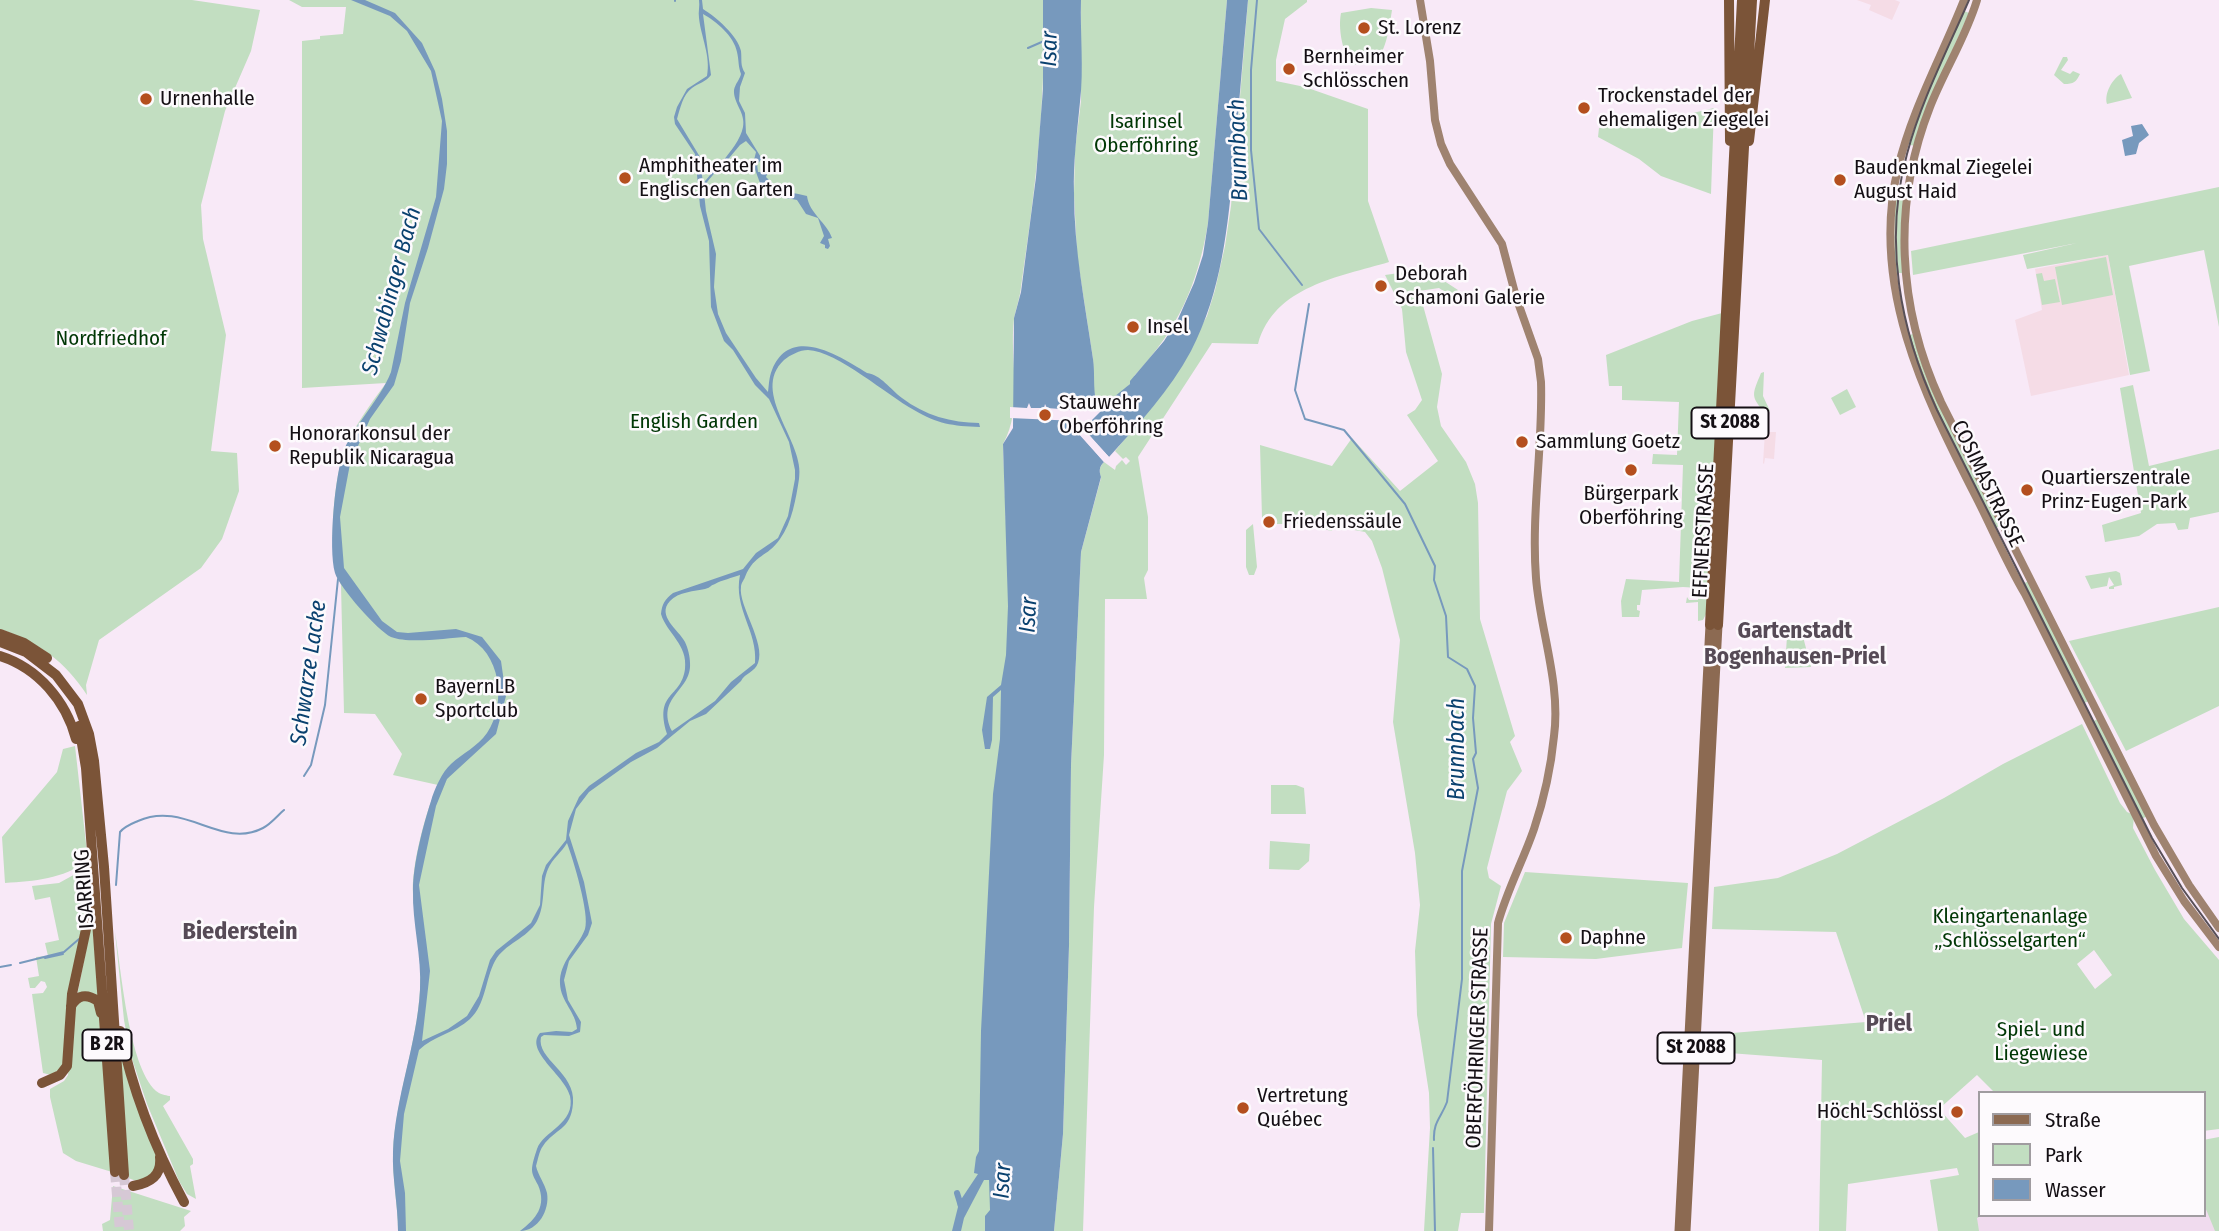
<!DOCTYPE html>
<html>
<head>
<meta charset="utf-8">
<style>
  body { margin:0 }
  #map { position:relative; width:2219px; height:1231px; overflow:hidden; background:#f8e9f7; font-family:"Fira Sans Condensed",sans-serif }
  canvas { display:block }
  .legend { position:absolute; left:1978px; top:1091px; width:228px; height:126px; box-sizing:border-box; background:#fdfafd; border:2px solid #a09ca0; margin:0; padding:9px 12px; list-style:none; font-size:21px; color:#140f14 }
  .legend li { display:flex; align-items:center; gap:14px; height:35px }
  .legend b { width:35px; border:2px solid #a09ca0 }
</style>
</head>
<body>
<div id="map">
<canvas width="2219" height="1231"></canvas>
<ul class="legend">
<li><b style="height:9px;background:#8c6a52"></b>Straße</li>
<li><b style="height:19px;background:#c2dec1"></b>Park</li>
<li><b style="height:19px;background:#7799bd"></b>Wasser</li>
</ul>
</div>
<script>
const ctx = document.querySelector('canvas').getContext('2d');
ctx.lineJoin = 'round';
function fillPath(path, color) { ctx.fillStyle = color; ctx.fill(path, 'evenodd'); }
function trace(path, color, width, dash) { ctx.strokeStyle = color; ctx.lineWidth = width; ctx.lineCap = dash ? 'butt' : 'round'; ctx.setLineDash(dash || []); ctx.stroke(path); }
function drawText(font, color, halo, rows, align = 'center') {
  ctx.font = font + ' "Fira Sans Condensed",sans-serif'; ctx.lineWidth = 5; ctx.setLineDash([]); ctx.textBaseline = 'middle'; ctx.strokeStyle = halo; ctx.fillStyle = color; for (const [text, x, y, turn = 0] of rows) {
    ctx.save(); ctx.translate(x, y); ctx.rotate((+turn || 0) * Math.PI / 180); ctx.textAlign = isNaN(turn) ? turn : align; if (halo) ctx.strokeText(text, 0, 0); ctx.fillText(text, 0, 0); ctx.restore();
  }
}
fillPath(new Path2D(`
  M2203,1191L2219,1231H1960L1979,1215H2203Z`), '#f0dbee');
fillPath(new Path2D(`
  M1857,0H1895L1900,2L1892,20L1869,10L1871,5Z
  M2108,255L2129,375L2031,396L2015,320L2042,310L2035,269Z
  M1765,432H1776L1774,459L1765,458L1764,464L1763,463Z`), '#f5dce6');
fillPath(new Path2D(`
  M0,0H192L260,10L251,51L225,111L201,205L203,239L226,335L211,451L237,453L239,491L222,539L201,568L99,640L86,685L87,695C65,661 38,642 0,629Z
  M289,0H1043C1047,97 1035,192 1021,287C1020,298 1016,308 1014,319C1009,359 1024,407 1003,444L1011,657L991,1231H398C398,1205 392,1178 393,1151C396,1096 417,1044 420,989C422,956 415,926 413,894C411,867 426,809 438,785L393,775L402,754L375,714L344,713L341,585C327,556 333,482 344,452C353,427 370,405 386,383L302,388V41L320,39V36L343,34L346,7H302Z
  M1081,0H1227L1208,223C1198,284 1178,329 1135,375C1133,378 1132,381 1130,384C1124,393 1109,402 1099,404C1091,392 1094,374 1093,359L1077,255L1074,194L1075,150L1081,101Z
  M1248,0H1307V2L1285,19L1276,60V81L1305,87L1368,109V201L1389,262C1339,277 1274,286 1258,344L1212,343L1138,457L1148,517V570L1144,578L1147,599H1105L1104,755L1094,907L1083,1231H1054L1063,1134L1069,946L1071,765L1081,552L1101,478C1099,471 1099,467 1104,462L1115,470L1116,466L1122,460L1126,465L1130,461L1126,457L1123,459L1115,451L1166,389L1207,316L1215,290L1225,246L1231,206Z
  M1371,8L1392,10C1390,22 1387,47 1379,56C1374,63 1360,64 1352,65C1342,52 1338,28 1341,13Z
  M1962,10L1969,13L1928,105L1915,146L1906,144Z
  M2063,57H2067L2068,60L2061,70L2070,74L2073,71L2080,74C2076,82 2074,84 2064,84L2054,75Z
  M2121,74L2132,98L2107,104C2104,94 2112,79 2121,74Z
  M1714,108L1711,194L1661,176L1639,159L1598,137L1599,128L1659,121Z
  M2219,187V327L2204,250L2129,266L2150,371L2130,375L2108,255L2027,269L2023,255L2077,243L1913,275L1911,251Z
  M1895,195L1905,197L1903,273H1894Z
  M2106,257L2113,295L2062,305L2055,267Z
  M1420,270L1438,277L1458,290L1454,298L1439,288L1419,291L1442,374L1437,407L1441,426L1466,462L1475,484L1478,503L1480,619L1515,736L1510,742L1522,771L1507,791L1487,868L1489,878L1501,886L1491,924L1484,1213H1461L1458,1231H1424L1430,1128L1429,1093L1417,1015L1415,951L1420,905L1415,853L1393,722L1400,640L1382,568L1372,541L1365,532L1333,526L1332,531L1299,524H1268L1262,518L1260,445L1332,466L1352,438L1400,491L1438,461L1407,415L1415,410L1422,400L1406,352L1402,309L1385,275Z
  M2042,273L2044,281L2055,279L2060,302L2042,305L2036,274Z
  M1722,313L1706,614L1703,620L1698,621V602L1686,603L1687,597L1689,600H1698L1699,588L1683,587L1642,590L1640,605H1637V610L1640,611L1639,617H1622L1621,601L1626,579L1679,582L1683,465L1652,464L1653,454L1677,455L1679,402L1622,400V386H1609L1606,355L1692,321Z
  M1913,334L2001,525L1993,530L1935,410L1907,336Z
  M1764,372L1763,396L1770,411L1766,414C1750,396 1752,395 1761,373Z
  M2133,385L2149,466L2219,449V512L2190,518L2188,529L2178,530L2175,523L2157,524L2139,536L2105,542L2102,525L2141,513L2120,388Z
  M1847,389L1856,407L1840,415L1831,398Z
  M1253,524L1257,567L1254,575H1249L1246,567V530Z
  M2116,571L2120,573L2122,585L2114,587V589H2109V587L2114,585L2109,577L2107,586L2091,589L2085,576Z
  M2029,581L2089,701L2082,704L2022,584Z
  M2219,607V706L2126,751L2069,641Z
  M1790,633H1802L1811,667L1785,668L1787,636Z
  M2098,719L2147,816L2140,820L2091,722Z
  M2082,724L2120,803L2127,812L2134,815L2133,828L2155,870L2184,919L2219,960V1129L2203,1131V1093H1995L1977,1075L1939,1109L1965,1138L1979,1132V1215H1983L1977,1218L1979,1231H1938L1930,1180L1959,1175L1957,1168L1848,1184L1846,1231H1819L1822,1060L1729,1053L1732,1033L1866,1022L1836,932L1712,929L1714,887L1778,878L1837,854L1944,798L2003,764ZM2094,950L2112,975L2095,989L2077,964Z
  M75,746L88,861C62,879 35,881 5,883L2,837L57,772L63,749Z
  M1271,785H1296L1304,788L1306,814H1271Z
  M1270,841L1310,844L1309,861L1299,870L1269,869Z
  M88,867L89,906L62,1068L51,1075L43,1073L32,994L43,993L47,987L45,982L41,981L35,988H30L28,978L39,976L36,957L48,956L45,943L59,940L50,897L35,900L32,886L59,883Z
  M1525,872L1688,883L1682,948L1596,959L1503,957L1504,923Z
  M92,920L99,999L77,996Z
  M115,932C121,967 129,1074 159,1093C161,1094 168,1096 170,1096V1100L163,1106L193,1159V1164L190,1166L196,1199L187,1194L179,1181L147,1104L130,1053L124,1020Z
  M85,998L98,1005L112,1172L76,1161L63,1153L50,1097V1089L64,1081L68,1075L74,1008Z
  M120,1048L158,1152L155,1173L139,1182L128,1178Z
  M2219,1137V1231H2215L2203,1202V1140Z
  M113,1186L191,1211L184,1217L185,1226L180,1231H103L102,1224L110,1220Z`), '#c2dec1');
fillPath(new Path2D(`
  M351,0H365L395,13L422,43L435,71L442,99L447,131V164L444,189L428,248L410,303L401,361L394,385L370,419L350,464L340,517L344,568L382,621L397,632L408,633L456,629L482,637L501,661L506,696L496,734L447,779L436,806L419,885L430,971L422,1041L448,1029L467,1016L479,996L490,960L496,951L531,923L540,905L542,876L546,865L566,840L568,821L579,797L589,786L636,753L659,742L667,734C654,691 681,699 685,669C688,644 667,634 661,614C662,604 665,599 673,593L743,569L756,553L778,538L788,516L795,479V470L789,442L769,399L755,385L733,350L724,341L711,307L709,241L700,206L695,154L675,124L674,117L677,107L687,89L707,76C711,56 701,37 699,18C698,12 700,6 699,0H702L703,9C716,17 738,36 741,51C742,61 740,65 745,73L740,87L739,101L745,113L746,133L762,159L757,164L758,172H768L766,177L774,185V189C785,192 795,193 807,196C809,213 827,223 832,238L828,239L830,246L828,249L825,248V245L820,243L824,236L818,218L806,214L797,200L776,196L765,184L760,183L753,164L756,152L746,141L740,145L725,163L723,161C730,152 741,139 743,127C746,113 733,103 734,90C735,84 740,79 741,74C738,66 739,60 737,52C734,36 716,21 703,14L711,75C706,82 699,83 692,88C683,94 680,109 677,119L700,157L706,211L716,254L714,287L718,314L726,333L756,378L768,392C769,385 769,377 772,370C790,324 840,356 867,373C881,375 890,389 902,398C924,415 952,423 979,423L980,427C952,426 938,424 914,410C888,396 837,351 808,350C800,350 790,355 784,360C749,393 806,442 799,479C796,498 792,523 780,539C767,558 755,553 745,577C744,580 741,583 741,587C738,605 766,643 758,663C755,672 745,673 741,681L706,714L690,721L657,748L631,762L589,792L576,809L569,835L584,882L592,923L588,935L569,961L564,980L568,1000L581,1022L580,1032L569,1036L544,1035L541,1037C536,1059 576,1073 573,1103C571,1131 555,1128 543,1146C539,1151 538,1160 536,1166C538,1175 545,1184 547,1193C550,1210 538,1231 520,1231C536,1219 547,1206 538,1185C536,1181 532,1175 532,1170C532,1164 535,1155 537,1149C543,1131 576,1124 570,1096C565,1075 524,1051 540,1033L556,1031L572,1032L577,1029C576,1012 561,1002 560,984C559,961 578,948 585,929C590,914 573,859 567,843C562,852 552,859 548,869C541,885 546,904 537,921C527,939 505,943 495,961C485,980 486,1004 470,1019C455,1033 433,1036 419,1050L404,1114L400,1161L405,1193L406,1231H398C398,1205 392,1178 393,1152C395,1097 417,1045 420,990C422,956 412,923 413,890C413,864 423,826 431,801C434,790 442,772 451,764C463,753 477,747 487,733C507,704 501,651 466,637C447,638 409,644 391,637C378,631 339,587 335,573C328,548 335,474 344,450C356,422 380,400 391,372L405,303L436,197L442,121L431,71L407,31L390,16ZM740,575C733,609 758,631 755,663L731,682L715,701L672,731C655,697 692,691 690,663C690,657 688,648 685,642C679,630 656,616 670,601C678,592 695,591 705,589C712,587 709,586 715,584C722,580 732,578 740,575Z
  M1043,0H1081C1080,33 1084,70 1080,102C1077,133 1073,163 1074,193C1074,249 1085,304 1093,359C1095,373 1093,387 1096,401L1077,405L1076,430L1104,462C1099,467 1099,471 1101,477L1081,552L1071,765L1069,946L1063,1134L1054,1231H985V1216L990,1210L989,1180H984L964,1218L961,1231H952L958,1207L957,1200L962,1198L978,1174L974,1173L976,1157L979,1151L981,1031L993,794L1000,739L1001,690L993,697L992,740L990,749H985L982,730L987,697L1001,685L1006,655L1008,606L1003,444L1013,428L1014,318L1021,292L1036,177L1043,89Z
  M1227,0H1248C1243,53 1239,107 1234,160C1228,226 1222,291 1191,351C1170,390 1139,424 1109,457L1083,429L1102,410L1099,404L1109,401L1130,384V381L1164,341L1178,319L1194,283L1203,255L1208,223Z
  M2142,124L2149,135L2139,143L2136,154L2125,156L2122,140L2133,136L2131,126Z`), '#7799bd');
fillPath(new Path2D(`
  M1098,401L1099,404L1081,408L1080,427L1083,424V428L1109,457L1107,459L1080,431L1106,460L1104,462L1077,432V421L1010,418V407L1027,408L1029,403L1031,408H1044L1045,404L1047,408L1060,409L1062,405L1064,409L1077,410L1078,405Z`), '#f8e9f7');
trace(new Path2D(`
  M1257,0L1251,70V150L1259,229L1302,285
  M675,1V0
  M1028,48L1044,41
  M704,184L714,172
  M1309,304L1295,390L1305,419L1344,430L1405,504L1435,566L1434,580L1446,616L1448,657L1467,669L1475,686L1473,718L1476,753L1473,759L1478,788L1462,871V979L1447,1102C1441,1118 1433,1122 1434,1140
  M304,776L311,765L325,705L338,579
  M116,885L120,832C125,826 131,824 138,821C185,800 221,850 263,828C271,824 278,815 284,810
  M45,958L63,954
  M20,963L64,952L79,939
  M0,967L11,965
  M1433,1148L1435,1231`), '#7799bd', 2);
trace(new Path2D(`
  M957,1193L961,1206`), '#7799bd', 6);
trace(new Path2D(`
  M115,1172L120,1231
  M124,1175L129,1231`), '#d6c8d5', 10, [10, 5]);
trace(new Path2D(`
  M1420,0L1430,61L1435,120L1441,144L1450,164L1502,244L1516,297L1538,359L1541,382C1543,447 1531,513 1536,578C1540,630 1561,683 1554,736C1551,767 1544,799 1534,829C1523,861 1507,890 1498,923L1489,1231
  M1964,0C1942,56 1912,109 1898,168C1870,285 1923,393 1975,495C1992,528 2006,562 2025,594L2156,856L2184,901L2219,947
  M1977,0C1966,37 1944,71 1930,107C1892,204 1897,307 1941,402L2154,825L2189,885L2219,928`), '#9f8370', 8);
trace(new Path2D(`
  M1679,1231L1710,625
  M1686,1231L1718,625`), '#8c6a52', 9);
trace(new Path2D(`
  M1729,0L1730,141
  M1749,141L1765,0
  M1710,625L1742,0
  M1718,625L1752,0
  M0,634L24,643L47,658
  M0,642L26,652L56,675L78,704L89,734L94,761L104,867L124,1175
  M0,656C38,668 66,701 76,739
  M79,726L86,768L115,1172
  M71,1006C78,995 86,993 98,1001L101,1013
  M120,1031C132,1089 156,1150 184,1202
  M42,1083L60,1075L67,1066L72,994L91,906
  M133,1186C150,1183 162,1176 160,1157`), '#7b5438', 10);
trace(new Path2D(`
  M1969,0C1947,51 1921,101 1907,154C1883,241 1900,330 1937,410L2152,838L2182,888L2219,939`), '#585058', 2);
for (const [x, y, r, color] of [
  [1364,28,7,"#b44f1e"],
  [1289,69,7,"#b44f1e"],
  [146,99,7,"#b44f1e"],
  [1584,108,7,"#b44f1e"],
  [625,178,7,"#b44f1e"],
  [1840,180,7,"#b44f1e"],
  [1381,286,7,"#b44f1e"],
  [1133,327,7,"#b44f1e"],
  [1045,415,7,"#b44f1e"],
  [1522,442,7,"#b44f1e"],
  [275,446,7,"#b44f1e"],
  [1631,470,7,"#b44f1e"],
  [2027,490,7,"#b44f1e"],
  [1269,522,7,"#b44f1e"],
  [421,699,7,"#b44f1e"],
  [1566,938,7,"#b44f1e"],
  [1243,1108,7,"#b44f1e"],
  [1957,1112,7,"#b44f1e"]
]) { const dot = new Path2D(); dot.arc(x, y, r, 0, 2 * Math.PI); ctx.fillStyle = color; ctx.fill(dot); trace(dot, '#fdfafd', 2.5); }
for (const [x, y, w] of [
  [1730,423,77],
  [107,1045,49],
  [1696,1048,77]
]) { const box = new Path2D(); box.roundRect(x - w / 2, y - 15.5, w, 31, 5); ctx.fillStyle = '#fdfafd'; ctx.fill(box); trace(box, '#140f14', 2); }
drawText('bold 19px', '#140f14', null, [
  ["St 2088",1730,423],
  ["B 2R",107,1045],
  ["St 2088",1696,1048]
]);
drawText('21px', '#140f14', '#fdfafd', [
  ["St. Lorenz",1378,28],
  ["Bernheimer",1303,57],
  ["Schlösschen",1303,81],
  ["Trockenstadel der",1598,96],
  ["ehemaligen Ziegelei",1598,120],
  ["Urnenhalle",160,99],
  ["Amphitheater im",639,166],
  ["Englischen Garten",639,190],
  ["Baudenkmal Ziegelei",1854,168],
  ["August Haid",1854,192],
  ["Deborah",1395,274],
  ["Schamoni Galerie",1395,298],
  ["Insel",1147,327],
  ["Stauwehr",1059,403],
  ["Oberföhring",1059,427],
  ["Honorarkonsul der",289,434],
  ["Republik Nicaragua",289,458],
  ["Sammlung Goetz",1536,442],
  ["Quartierszentrale",2041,478],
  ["Prinz-Eugen-Park",2041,502],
  ["Bürgerpark",1631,494,"center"],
  ["Oberföhring",1631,518,"center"],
  ["Friedenssäule",1283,522],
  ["BayernLB",435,687],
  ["Sportclub",435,711],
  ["Daphne",1580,938],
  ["Vertretung",1257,1096],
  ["Québec",1257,1120],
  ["Höchl-Schlössl",1943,1112,"right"]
], 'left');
drawText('21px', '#003705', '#fdfafd', [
  ["Isarinsel",1146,122],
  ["Oberföhring",1146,146],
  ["Nordfriedhof",111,339],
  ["English Garden",694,422],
  ["Kleingartenanlage",2010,917],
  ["„Schlösselgarten“",2010,941],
  ["Spiel- und",2041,1030],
  ["Liegewiese",2041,1054]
]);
drawText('21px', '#140f14', '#fdfafd', [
  ["COSIMASTRASSE",1987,484,64],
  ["EFFNERSTRASSE",1704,531,-87],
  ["ISARRING",85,889,-94],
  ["OBERFÖHRINGER STRASSE",1478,1038,-88]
]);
drawText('italic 23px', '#0a416f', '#fdfafd', [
  ["Isar",1050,49,-89],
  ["Brunnbach",1239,150,-92],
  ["Schwabinger Bach",392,291,-75],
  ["Isar",1029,615,-87],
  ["Schwarze Lacke",309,673,-82],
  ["Brunnbach",1458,749,-90],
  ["Isar",1003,1181,-87]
]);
drawText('bold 23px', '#564a56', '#fdfafd', [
  ["Gartenstadt",1795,632],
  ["Bogenhausen-Priel",1795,658]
]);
drawText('bold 24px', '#564a56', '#fdfafd', [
  ["Biederstein",240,932],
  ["Priel",1889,1024]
]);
</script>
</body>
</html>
